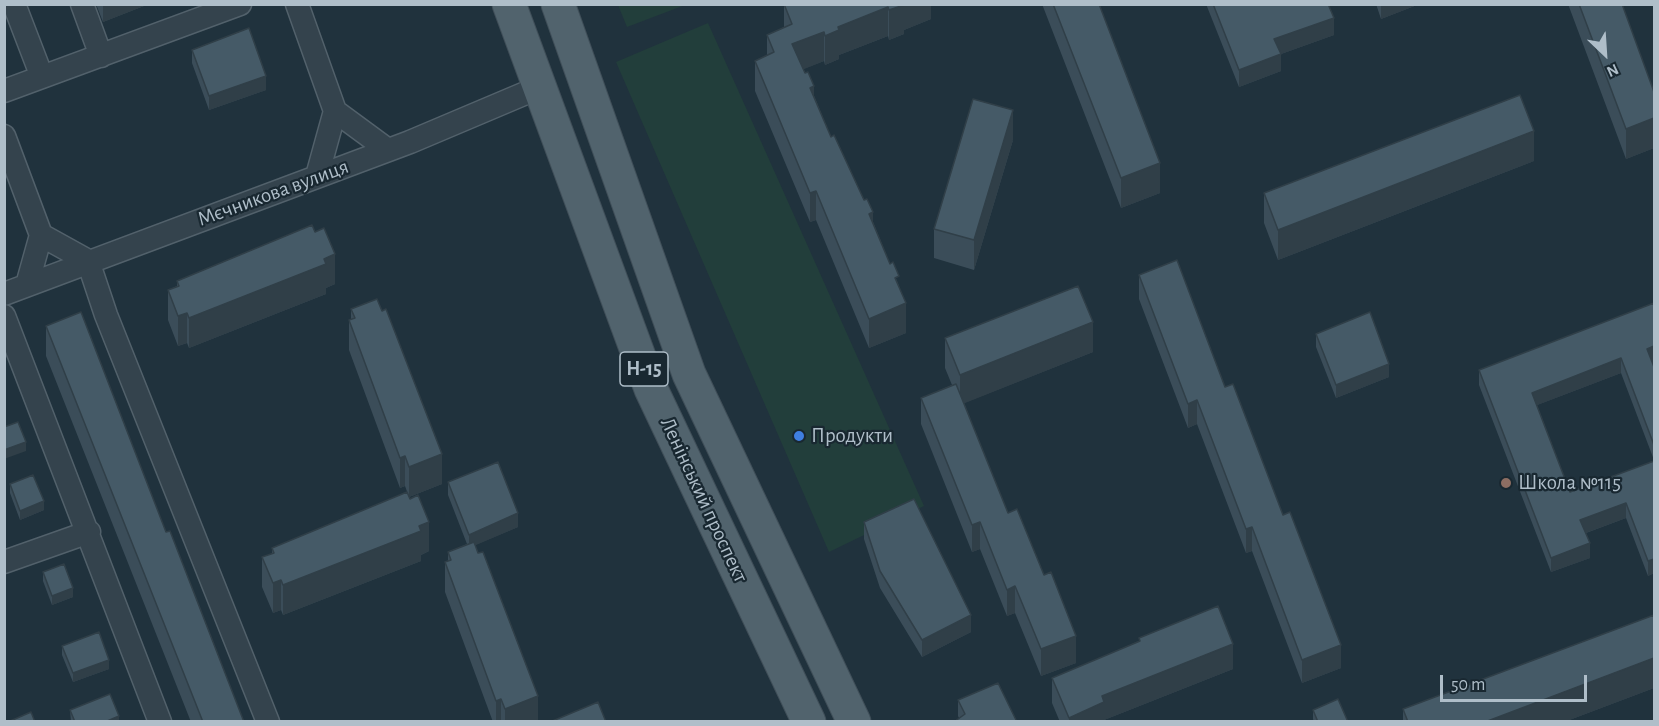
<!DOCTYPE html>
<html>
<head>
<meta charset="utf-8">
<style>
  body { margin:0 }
  #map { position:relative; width:1659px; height:726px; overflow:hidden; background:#20323d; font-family:"Alegreya Sans",sans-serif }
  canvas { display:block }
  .frame { position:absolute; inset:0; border:6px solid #afbec9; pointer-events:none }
  .north { position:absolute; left:1575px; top:24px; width:60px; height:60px; -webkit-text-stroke:4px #192831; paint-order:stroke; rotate:155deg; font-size:16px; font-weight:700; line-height:24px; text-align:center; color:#afbec9 }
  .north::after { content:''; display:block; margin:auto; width:21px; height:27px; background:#afbec9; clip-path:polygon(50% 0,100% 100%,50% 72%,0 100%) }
  .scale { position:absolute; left:1440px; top:675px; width:147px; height:27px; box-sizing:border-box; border:3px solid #afbec9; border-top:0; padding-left:8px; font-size:18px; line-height:21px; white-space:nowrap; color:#afbec9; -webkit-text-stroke:4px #192831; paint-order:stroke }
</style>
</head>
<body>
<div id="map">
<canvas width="1659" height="726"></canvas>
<div class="frame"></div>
<div class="north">N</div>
<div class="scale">50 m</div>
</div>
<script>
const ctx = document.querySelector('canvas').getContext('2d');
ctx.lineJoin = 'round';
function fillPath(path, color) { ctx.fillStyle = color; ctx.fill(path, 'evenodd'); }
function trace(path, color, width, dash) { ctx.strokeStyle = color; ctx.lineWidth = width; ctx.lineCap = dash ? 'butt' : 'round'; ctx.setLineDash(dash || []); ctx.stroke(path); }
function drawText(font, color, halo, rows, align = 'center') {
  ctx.font = font + ' "Alegreya Sans",sans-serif'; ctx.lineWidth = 4.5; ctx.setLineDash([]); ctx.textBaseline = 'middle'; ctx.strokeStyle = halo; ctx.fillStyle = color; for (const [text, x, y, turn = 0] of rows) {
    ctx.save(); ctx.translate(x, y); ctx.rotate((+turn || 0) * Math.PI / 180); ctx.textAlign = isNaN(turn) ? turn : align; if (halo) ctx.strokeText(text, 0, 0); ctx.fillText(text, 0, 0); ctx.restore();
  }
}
fillPath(new Path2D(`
  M618,5H685L627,27Z
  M708,23L924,506L829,552L616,62Z`), '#223e3b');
const minor = new Path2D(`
  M14,4L42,77
  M82,4L101,56
  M297,4L335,111
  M4,91L240,4
  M4,136L41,235
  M317,176L335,111L388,150
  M27,285L41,235L88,261L106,315L268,722
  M4,294L410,142L540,87
  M4,316L160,722
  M4,562L89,532`);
const primary = new Path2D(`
  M509,4L651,389L809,722
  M558,4L689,374L854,722`);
trace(minor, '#52616b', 25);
trace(primary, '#404f59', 35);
trace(minor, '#34434d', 22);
trace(primary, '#51636d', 33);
fillPath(new Path2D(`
  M96,4H149L103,22Z
  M784,4H931V19L904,30V34L889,40L888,36L839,55V59L825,65L824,61L803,69L831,137L873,222L899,286L906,333L869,348L816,220L810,222L755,91V61L767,56V35L784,27Z
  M1042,4H1099L1160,193L1121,208Z
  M1206,4H1328L1334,35L1281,54V71L1239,87Z
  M1376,4H1417V5L1381,19Z
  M1568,4H1622L1654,92V148L1626,159Z
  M192,50L266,90L209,110L192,63Z
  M1013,140L974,270L934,258V229Z
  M1534,161L1278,260L1264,223V193Z
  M1139,275L1225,387L1341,668L1302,683L1252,551L1246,553L1197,424L1188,428L1139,299Z
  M177,281L335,284L326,288V294L189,348L187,343L178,346L168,320V290L177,286Z
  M1654,303V361L1652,362L1654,367V460L1621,373L1537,405L1570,492L1654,461V573L1648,576L1626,518L1586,533L1590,558L1551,572L1479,385V370Z
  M351,309L442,484L409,497L405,486L400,488L349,350V320L351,319Z
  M46,326L166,532L244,722H191L46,356Z
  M1316,334L1389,377L1336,398L1316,347Z
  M945,338L1093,352L964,403L1008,513L1076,663L1041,676L1015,613L1007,616L980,549L972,552L921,424V398L952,385L945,368Z
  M448,482L518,527L475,545L538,722H493L445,592V562L448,561V552L467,544L448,495Z
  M10,484L44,510L20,520L10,493Z
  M864,522L971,632L922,657L880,588L864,539Z
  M272,548L429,551L421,555V561L283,615L281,610L273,613L262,587V557L272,554Z
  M43,572L73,597L52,605L43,581Z
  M1139,638L1233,669L1104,720V722H1060L1052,703V678L1139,641Z
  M62,646L109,669L73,682L62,655Z
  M1654,688L1564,722H1403V709Z
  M958,700L1017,722L959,718L958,716Z
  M70,710L119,722H71Z
  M1313,710L1348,722H1314L1313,719Z`), '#3b4d59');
fillPath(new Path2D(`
  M103,4H149L103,22Z
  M902,4H931V19L904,30V34L889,40V10Z
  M1381,4H1417V5L1381,19Z
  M888,7V36L839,55V59L825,65V36L838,27Z
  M1334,18V35L1281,54V71L1239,87V70L1274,39Z
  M824,32V61L792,74V44Z
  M266,76V90L209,110V96Z
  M814,86V115L810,88Z
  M1013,110V140L974,270V240Z
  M1654,118V148L1626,159V129Z
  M1534,131V161L1278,260V230Z
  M1160,163V193L1121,208V178Z
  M816,191V220L810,222V193Z
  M873,212V241L869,214Z
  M335,254V284L326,288V294L189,348V318Z
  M906,303V333L869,348V319Z
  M187,313V343L178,346V316Z
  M1093,322V352L960,405V375Z
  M1654,346V361L1647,364V349Z
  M1621,358V373L1532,407V393Z
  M1389,364V377L1336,398V385Z
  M1197,400V424L1188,428V404Z
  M26,442V451L4,459V450Z
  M442,454V484L409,497V467Z
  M405,456V486L400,488V458Z
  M44,501V510L20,520V511Z
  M1626,503V518L1580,535V520Z
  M518,513V527L469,548V535Z
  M429,522V551L421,555V561L283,615V585Z
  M980,522V549L972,552V525Z
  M1252,527V551L1246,553V529Z
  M1590,543V558L1551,572V558Z
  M1654,559V573L1648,576V561Z
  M281,580V610L273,613V583Z
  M1015,586V613L1007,616V590Z
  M73,588V597L52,605V596Z
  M971,615V632L922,657V640Z
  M1076,636V663L1041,676V649Z
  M1233,644V669L1104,720V722H1069V718L1102,696Z
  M1341,645V668L1302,683V660Z
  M1654,658V688L1564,722H1485Z
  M109,660V669L73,682V673Z
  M538,696V722H505V709Z
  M501,699V722H496V701Z
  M119,716V722H105Z`), '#303f48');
const building = new Path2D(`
  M784,4L904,5L889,10L888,7L838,27L839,30L825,36L824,32L792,44L805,73L808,72L814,86L810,88L831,137L834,135L864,200L867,199L873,212L869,214L890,264L893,262L899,276L895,278L906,303L869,319L816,191L810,193L755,61L774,52L767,35L792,24Z
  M1053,4H1099L1160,163L1121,178Z
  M1213,4H1328L1334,18L1274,39L1281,54L1239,70Z
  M1579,4H1622L1654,92V118L1626,129Z
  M249,28L266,76L209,96L192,50Z
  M1520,95L1534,131L1278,230L1264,193Z
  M973,99L1013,110L974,240L934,229Z
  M312,225L315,232L324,228L335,254L324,259L326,264L189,318L187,313L178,316L168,290L179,286L177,281Z
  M1177,260L1225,387L1233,384L1283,515L1290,512L1341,645L1302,660L1252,527L1246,529L1197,400L1188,404L1139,275Z
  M1078,286L1093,322L960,375L945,338Z
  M377,299L382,311L386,309L442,454L409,467L405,456L400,458L349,320L355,318L351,309Z
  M1654,303V346L1647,349L1654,367V445L1621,358L1532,393L1570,492L1654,461V559L1648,561L1626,503L1580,520L1590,543L1551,558L1479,370Z
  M81,312L166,532L170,531L244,722H203L46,326Z
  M1370,312L1389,364L1336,385L1316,334Z
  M956,384L1008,513L1017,509L1044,575L1051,572L1076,636L1041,649L1015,586L1007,590L980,522L972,525L921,398Z
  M18,422L26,442L4,450V427Z
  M498,462L518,513L469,535L448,482Z
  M33,475L44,501L20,511L10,484Z
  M407,492L410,499L418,495L429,522L419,526L421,531L283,585L281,580L273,583L262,557L274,553L272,548Z
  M914,499L971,615L922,640L880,571L864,522Z
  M474,542L478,553L483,552L538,696L505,709L501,699L496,701L445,562L451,560L448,552Z
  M64,564L73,588L52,596L43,572Z
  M1218,606L1233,644L1102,696L1104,702L1069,718L1052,678L1140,641L1139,638Z
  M1654,615V658L1485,722H1408L1403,709Z
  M99,632L109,660L73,673L62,646Z
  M998,683L1017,722H954L965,714L958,700Z
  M110,694L119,716L105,722H75L70,710Z
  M1338,699L1348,722H1318L1313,710Z
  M598,702L606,722H550Z
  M31,712L35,722H8Z`);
fillPath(building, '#455a67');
trace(building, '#303f48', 1.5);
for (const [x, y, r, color] of [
  [799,436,6,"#3f7fe0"],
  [1506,483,6,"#8d6e63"]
]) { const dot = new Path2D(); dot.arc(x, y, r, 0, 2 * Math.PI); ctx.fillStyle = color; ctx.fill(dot); trace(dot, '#192831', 2); }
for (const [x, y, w] of [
  [644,369,48]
]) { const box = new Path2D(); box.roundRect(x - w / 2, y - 17, w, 34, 4.5); ctx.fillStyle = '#192831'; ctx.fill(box); trace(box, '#afbec9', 1.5); }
drawText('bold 20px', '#afbec9', null, [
  ["Н-15",644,369]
]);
drawText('21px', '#afbec9', '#192831', [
  ["Мєчникова вулиця",273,193,-20],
  ["Ленінський проспект",704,500,65]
]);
drawText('21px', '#afbec9', '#192831', [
  ["Продукти",811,436],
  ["Школа №115",1518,483]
], 'left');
</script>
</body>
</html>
